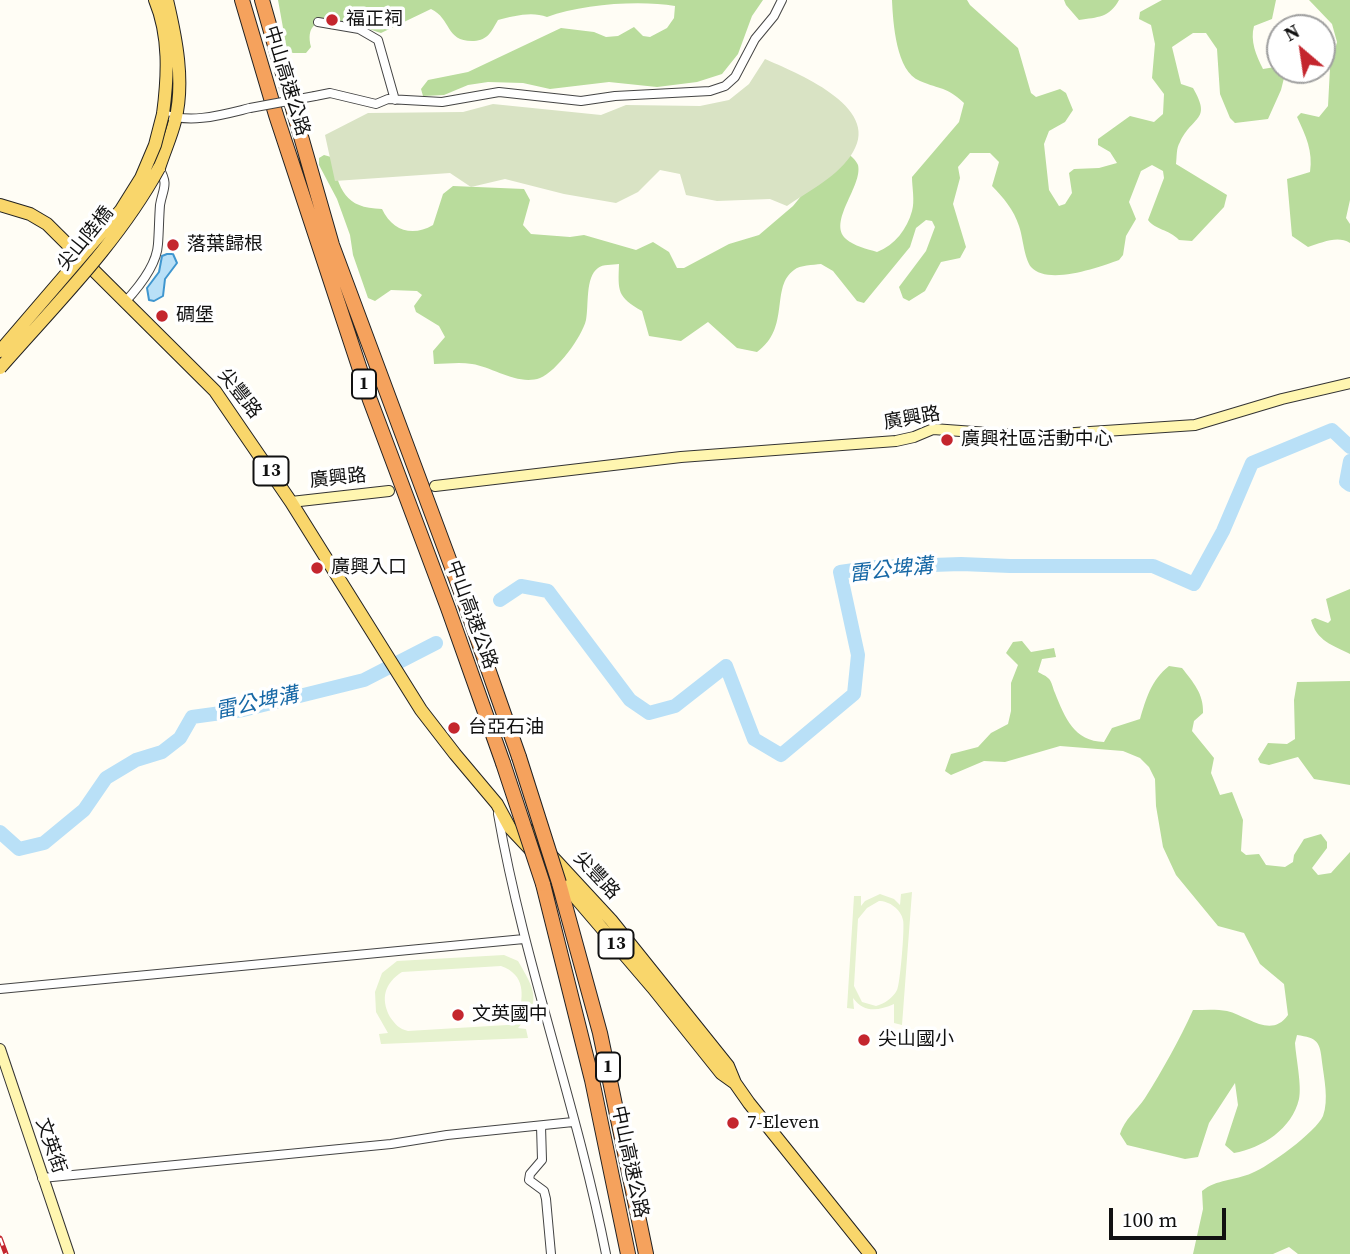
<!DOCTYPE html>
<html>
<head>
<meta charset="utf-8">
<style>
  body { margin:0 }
  #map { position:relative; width:1350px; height:1254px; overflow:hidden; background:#fffdf5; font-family:"Source Serif 4",serif }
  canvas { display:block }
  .north { position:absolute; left:1266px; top:14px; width:70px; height:70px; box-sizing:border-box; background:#fff; border:2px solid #a0a0a0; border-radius:50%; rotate:331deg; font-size:19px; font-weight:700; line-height:28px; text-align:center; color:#111 }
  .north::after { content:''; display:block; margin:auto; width:24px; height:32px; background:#c4262e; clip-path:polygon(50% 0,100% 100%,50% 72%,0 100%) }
  .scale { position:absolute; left:1109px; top:1208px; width:117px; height:32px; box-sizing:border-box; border:4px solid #111; border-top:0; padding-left:9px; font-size:21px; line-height:24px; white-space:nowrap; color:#111; -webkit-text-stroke:5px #fff; paint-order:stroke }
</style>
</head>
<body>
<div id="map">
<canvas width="1350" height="1254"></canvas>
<div class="north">N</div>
<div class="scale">100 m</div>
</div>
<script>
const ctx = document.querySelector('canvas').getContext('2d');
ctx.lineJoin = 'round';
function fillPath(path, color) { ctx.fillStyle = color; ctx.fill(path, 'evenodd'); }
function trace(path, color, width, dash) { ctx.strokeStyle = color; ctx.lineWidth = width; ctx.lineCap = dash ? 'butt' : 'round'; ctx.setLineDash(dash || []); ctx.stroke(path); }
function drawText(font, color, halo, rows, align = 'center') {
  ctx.font = font + ' "Source Serif 4","Noto Sans TC",serif'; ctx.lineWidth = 7; ctx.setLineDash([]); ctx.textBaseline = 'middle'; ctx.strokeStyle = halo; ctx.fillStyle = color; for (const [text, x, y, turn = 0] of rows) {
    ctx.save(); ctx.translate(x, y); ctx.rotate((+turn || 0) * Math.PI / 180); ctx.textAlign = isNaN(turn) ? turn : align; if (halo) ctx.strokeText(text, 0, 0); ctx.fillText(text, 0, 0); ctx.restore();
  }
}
fillPath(new Path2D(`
  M278,0H763L752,16L738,54L722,74L697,82L657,87L609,82L550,89L523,83L488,82L468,85L444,95L423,96L421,89L428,80L468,72L561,28L594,32L606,37L618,36L634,27L643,36L650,37L667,28L674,18L675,6C640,0 582,4 547,17C532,11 513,16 498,20C491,32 488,40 474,41C445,42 452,19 431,9L381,33C360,26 300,3 311,47L306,53H293L287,50Z
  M892,0H967L970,5L1018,48L1031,93L1036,97L1060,89L1066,93L1073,110L1065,122L1049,131L1044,144L1049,190L1059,206L1065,204L1072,193L1069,173L1074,169L1099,168L1117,163L1110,152L1098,145V139L1130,116L1154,122L1163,114L1164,94L1152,78L1155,44L1151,25L1139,19L1140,12L1162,0H1276L1272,19L1254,26C1250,41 1256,55 1263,69L1275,67L1280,61V70H1286L1281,90L1268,119L1235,123L1230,118L1220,94L1217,49L1206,33H1193L1172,47L1181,84L1193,88C1212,121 1193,115 1180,142C1176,148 1177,157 1176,164L1227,195L1224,207L1192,241L1179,240C1169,229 1155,230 1148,220L1164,178L1163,171L1152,165L1141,171L1129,202L1136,219L1126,236L1123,255L1119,260C1099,267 1048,286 1031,267C1024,258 1023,237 1019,226C1014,210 1003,197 992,186L999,162L990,153H970L958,167L960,178L953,204L966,247L960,258L941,262L925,291L909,301L903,298L899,287L926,251L935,227L932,221L926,220L916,228L910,247L864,303L857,301L833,271L821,264C813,265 800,265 794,270C770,287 791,328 757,352L737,348L708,322L681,341L649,336L642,311C617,297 618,291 619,264C612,265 603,264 598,268C585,277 589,306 586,320C582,337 557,371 540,378C518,386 493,367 472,364C459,362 446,364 434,364L433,351L445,337L439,326L416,312L414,306L422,295L417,291L391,290L375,301L368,298L353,255L350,235L337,199L319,165V158L324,155L331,157C340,190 344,208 382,209C392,231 413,237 433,225L443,194L453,186L524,189L530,200L523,225L531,234L570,237L584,235L636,250L653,242L669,252L677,268H684L729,244L759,235L793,206L830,161L847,153C851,156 856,160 858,165C863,186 827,222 846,239C854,246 867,249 877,252C895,245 907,229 912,211C915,201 912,187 912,177L959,122L964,103C946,86 941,90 920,81C896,72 893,22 892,0Z
  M1064,0H1119C1109,18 1098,17 1079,20L1066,5Z
  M1309,0H1350V200L1346,218L1350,224V243C1337,235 1322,243 1308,247L1292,236L1287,179L1310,172C1313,151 1306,136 1297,117L1301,113L1319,117L1328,106L1330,68L1337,42L1332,24Z
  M1350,589V654C1332,645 1317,641 1311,620L1315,618L1328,623L1331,620L1326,599Z
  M1022,641L1031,652L1054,648L1056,657L1042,659L1038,672C1041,674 1045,675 1048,678C1052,681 1053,689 1055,693C1065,718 1074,741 1104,742L1112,728L1140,719C1146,699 1151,680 1169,666L1182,668C1193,682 1204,694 1203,713L1194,721L1192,731L1214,758L1211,773L1220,795L1232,792L1243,820L1241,851L1246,855L1259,854L1266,865L1285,867L1293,862L1294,855L1304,839L1321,834L1327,842V848L1312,868L1318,875L1331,873L1350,852V1254H1298L1289,1247L1273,1254H1193L1203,1209L1202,1191C1217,1179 1234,1181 1252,1173C1268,1167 1316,1132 1323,1116C1329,1100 1324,1078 1322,1062C1320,1041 1317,1038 1297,1035L1295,1043C1296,1058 1302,1086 1299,1099C1292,1129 1262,1148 1234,1153L1225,1145L1238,1105L1235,1083L1209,1123L1198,1157L1185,1159L1127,1145L1120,1134C1124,1120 1137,1110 1145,1098C1163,1069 1179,1041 1193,1010C1204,1010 1217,1009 1227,1011C1248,1016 1271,1039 1288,1015L1284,984L1260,964L1244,933L1218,926L1176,875L1163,847L1156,806L1155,779L1149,767L1140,758L1123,751L1060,746L1005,762L984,761L951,775L945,771L951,754L978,747L991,733L1008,724L1011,711V683L1018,665L1006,653L1013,642Z
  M1350,681V785L1314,779L1298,757L1269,765L1260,763L1258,759L1268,743L1287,744L1295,739L1294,700L1297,682Z`), '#b9dc9c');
fillPath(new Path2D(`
  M765,59C794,72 882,106 853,152C839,176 810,190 787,206L770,199L717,201L686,195L680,174L660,170L638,192L616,203L564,194L505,179L471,187L450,173L335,181L325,135L368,113L463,112L493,104L601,115L626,105L700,106L729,100L749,84Z`), '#d9e3c4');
fillPath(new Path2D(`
  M912,892L902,1025L894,1023V1004C878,1011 864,1013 853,998L854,1009L847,1008L854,896H861V906L865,901L880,894L894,899L900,905L901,894ZM879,901C889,901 901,909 903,920C905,926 900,985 897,990C893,998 884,1004 876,1006L862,1002L854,986L858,919L867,908Z
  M504,955L518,961C535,990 542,1002 518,1028L526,1029L528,1038L381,1044L379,1034L388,1033L376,1012L375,992L382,973L397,961ZM501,966C526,975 523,995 519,1015L507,1025L408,1031C399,1029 395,1024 390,1017C380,998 385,983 402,972Z`), '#e6f2cf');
const water = new Path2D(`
  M167,254H173L177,263L165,279L163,296L154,301L149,300L147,288L159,272L162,256Z`);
fillPath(water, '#b9e0f7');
trace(water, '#3f96cf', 2);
trace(new Path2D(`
  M1350,461L1346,482L1350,485
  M500,600L521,586L548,591L630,700L649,713L675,706L726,666L754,739L781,755L854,694L858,655L840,572L875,567L961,564L1010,566H1153L1194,584L1223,531L1252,463L1332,430L1350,447
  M0,832L19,849L44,843L84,810L106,778L136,760L162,752L180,738L192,717L243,710L364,680L436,643`), '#b9e0f7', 14);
const street = new Path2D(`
  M318,22L359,29L378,40L395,100
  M315,96L330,93L376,104L388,99L442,102L499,92L581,101L615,96L710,91L725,86L735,77L755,39L774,16L782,0
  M163,114C192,124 221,115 250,108
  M125,302C138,288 157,264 158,244C159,231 159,218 160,205C163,188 169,185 159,168
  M498,814C524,963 577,1106 606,1254
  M0,989L524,939
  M541,1126L542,1160L530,1174L529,1180L544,1191L546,1199L551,1254
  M42,1178L391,1144L447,1135L573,1122`);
const secondary = new Path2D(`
  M435,486L681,457L896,441L914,437L933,429L1030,436L1195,425L1282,399L1350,383
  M291,502L389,491
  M0,1049L69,1254`);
const primary = new Path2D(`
  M155,0C170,36 168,76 163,114
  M159,168C164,152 171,137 175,121C185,82 176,38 167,0
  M0,205L30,214L47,224L215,391L291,502L421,710L455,754L497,804L510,828L576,898L653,988L721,1073L735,1083
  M524,826L611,920L728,1066L735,1083L749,1103L870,1254`);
const highway = new Path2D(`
  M242,0L276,115L370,400L448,608L503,763
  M262,0L332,245L460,589L519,757
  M559,883L600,1033L646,1254
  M543,884L592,1080L628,1254`);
trace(street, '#444', 10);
trace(secondary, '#333', 12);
trace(primary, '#222', 14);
trace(highway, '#222', 16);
trace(street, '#fff', 8);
trace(secondary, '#fff6b0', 10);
trace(primary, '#f9d66b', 12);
trace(highway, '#f5a25d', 14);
const rail = new Path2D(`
  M0,1238L6,1254`);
trace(rail, '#c4262e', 5);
trace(rail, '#fff', 2.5, [8]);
const streetBridge = new Path2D(`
  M250,108L315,96`);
const primaryBridge = new Path2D(`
  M0,351L121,210L141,178L155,145L163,114
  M0,368C56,304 118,243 159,168`);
const highwayBridge = new Path2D(`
  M519,757L559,883
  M503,763L543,884`);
trace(streetBridge, '#444', 10, []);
trace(primaryBridge, '#222', 14, []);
trace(highwayBridge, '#222', 16, []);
trace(streetBridge, '#fff', 8);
trace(primaryBridge, '#f9d66b', 12);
trace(highwayBridge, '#f5a25d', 14);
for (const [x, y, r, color] of [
  [332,20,7,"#c4262e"],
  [173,245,7,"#c4262e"],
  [162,316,7,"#c4262e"],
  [947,440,7,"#c4262e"],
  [317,568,7,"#c4262e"],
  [454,728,7,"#c4262e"],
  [458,1015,7,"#c4262e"],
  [864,1040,7,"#c4262e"],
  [733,1123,7,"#c4262e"]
]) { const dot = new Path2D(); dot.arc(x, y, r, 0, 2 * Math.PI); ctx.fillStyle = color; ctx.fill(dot); trace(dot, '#fff', 2.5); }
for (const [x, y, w] of [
  [364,384,24],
  [271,471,35],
  [616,944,35],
  [608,1067,24]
]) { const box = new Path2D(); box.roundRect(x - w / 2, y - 14.5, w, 29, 5); ctx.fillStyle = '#fff'; ctx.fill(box); trace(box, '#111', 2); }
drawText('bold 18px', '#111', null, [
  ["1",364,384],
  ["13",271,471],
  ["13",616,944],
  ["1",608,1067]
]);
drawText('19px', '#111', '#fff', [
  ["福正祠",346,20],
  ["落葉歸根",187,245],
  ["碉堡",176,316],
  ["廣興社區活動中心",961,440],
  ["廣興入口",331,568],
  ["台亞石油",468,728],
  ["文英國中",472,1015],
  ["尖山國小",878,1040],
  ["7-Eleven",747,1123]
], 'left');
drawText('19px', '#111', '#fff', [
  ["中山高速公路",286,81,73],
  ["尖山陸橋",86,239,-51],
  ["尖豐路",239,394,52],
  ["廣興路",912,419,-10],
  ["廣興路",338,479,-6],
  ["中山高速公路",471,615,70],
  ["尖豐路",596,876,47],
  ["文英街",50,1146,71],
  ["中山高速公路",629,1162,78]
]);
drawText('italic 21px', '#1768a6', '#fff', [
  ["雷公埤溝",891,571,-6],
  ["雷公埤溝",257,704,-12]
]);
</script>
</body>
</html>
